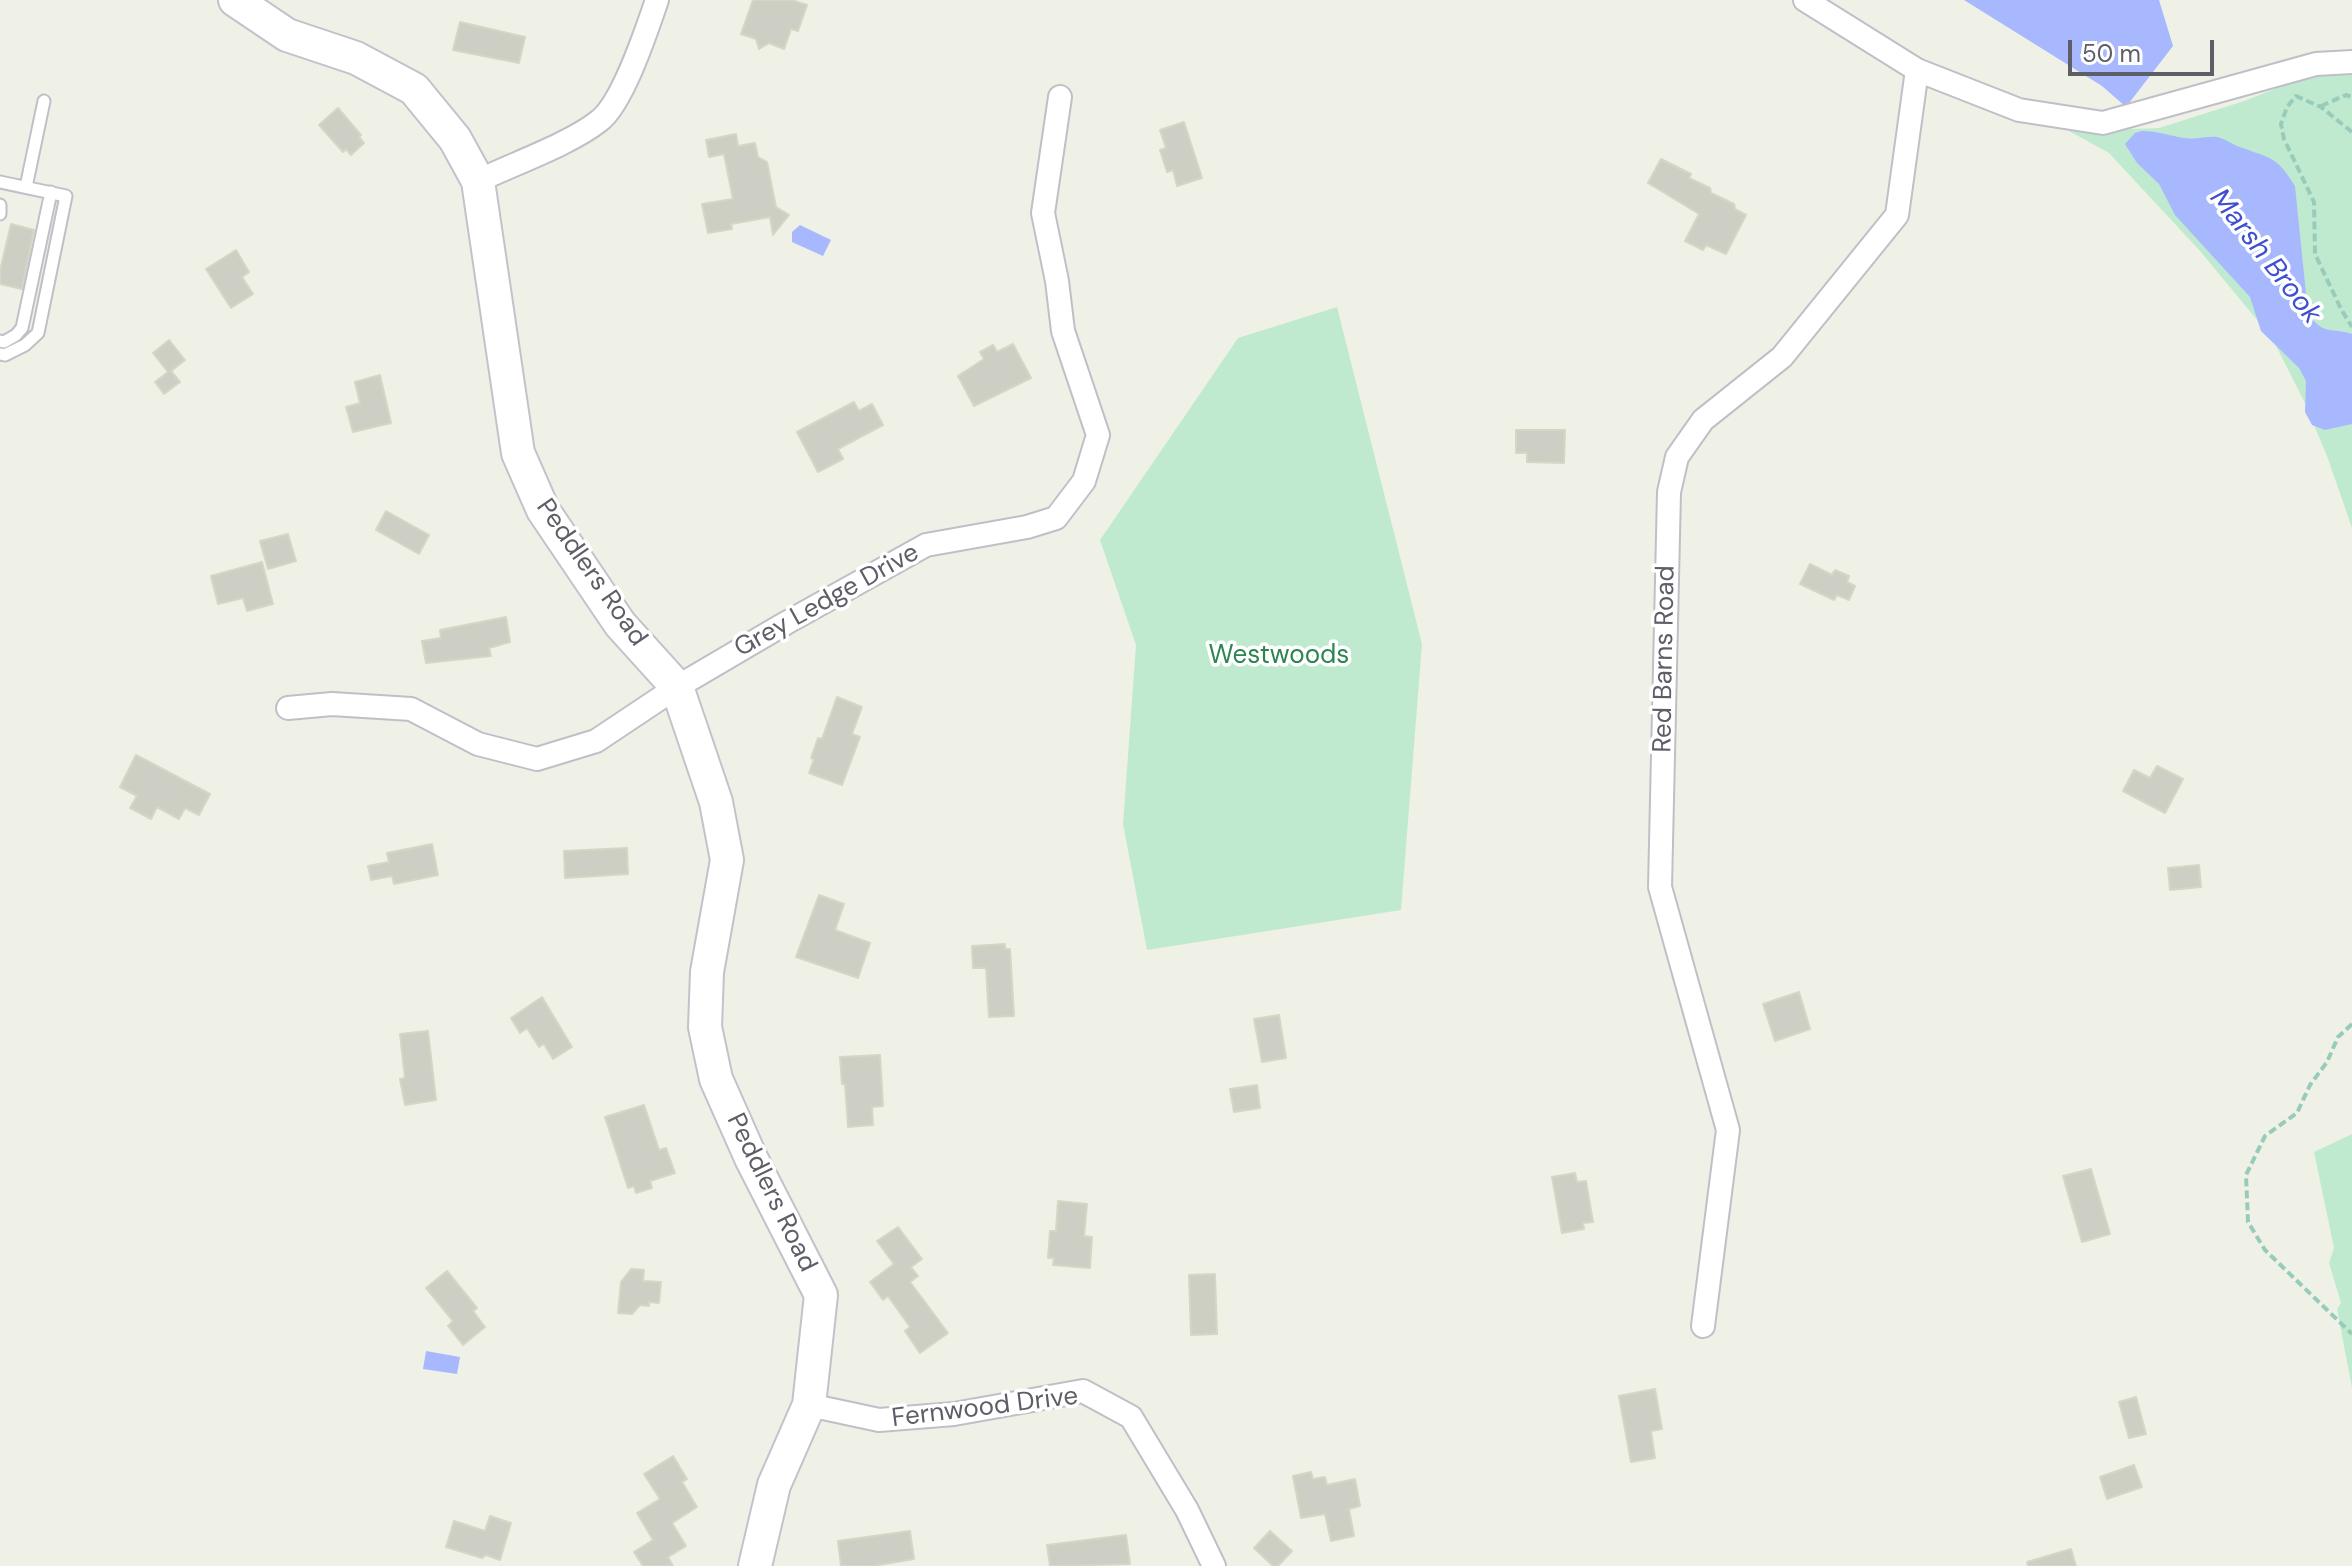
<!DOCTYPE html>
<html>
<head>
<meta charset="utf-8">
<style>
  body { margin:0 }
  #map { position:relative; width:2352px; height:1566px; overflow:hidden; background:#eff1e6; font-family:"DM Sans",sans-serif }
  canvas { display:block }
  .scale { position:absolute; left:2068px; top:40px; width:146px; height:36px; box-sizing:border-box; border:4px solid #5d5e67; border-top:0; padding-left:10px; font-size:24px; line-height:28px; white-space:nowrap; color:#5d5e67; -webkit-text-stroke:6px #fff; paint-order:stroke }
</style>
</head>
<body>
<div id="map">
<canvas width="2352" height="1566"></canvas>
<div class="scale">50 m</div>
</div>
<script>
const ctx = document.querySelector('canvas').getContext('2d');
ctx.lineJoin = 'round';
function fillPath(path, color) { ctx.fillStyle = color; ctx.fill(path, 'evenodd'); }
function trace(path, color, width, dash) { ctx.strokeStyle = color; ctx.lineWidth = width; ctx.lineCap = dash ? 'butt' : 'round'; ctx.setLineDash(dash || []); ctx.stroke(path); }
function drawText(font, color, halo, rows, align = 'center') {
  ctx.font = font + ' "DM Sans",sans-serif'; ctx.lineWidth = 7; ctx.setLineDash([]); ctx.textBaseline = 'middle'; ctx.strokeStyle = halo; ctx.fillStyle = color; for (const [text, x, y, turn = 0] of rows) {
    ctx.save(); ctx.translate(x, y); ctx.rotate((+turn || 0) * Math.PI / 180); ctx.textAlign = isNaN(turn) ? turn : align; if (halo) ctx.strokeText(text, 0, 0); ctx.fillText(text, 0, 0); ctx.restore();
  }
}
fillPath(new Path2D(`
  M2326,69L2352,71V528L2327,456L2304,401L2272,338L2200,251L2109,153L2069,131L2159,128L2244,101Z
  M1337,307L1422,644L1401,910L1147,950L1123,824L1136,645L1100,540L1238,338Z
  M2352,1134V1388L2337,1309L2341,1303L2329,1263L2334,1248L2314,1152Z`), '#c0ead0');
fillPath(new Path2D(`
  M1964,0H2159L2173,46L2126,107L2102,86Z
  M2142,131C2158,131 2170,136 2185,138C2196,140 2207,136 2217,137C2224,138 2233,145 2240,147C2271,159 2276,155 2295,186L2308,313C2323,336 2331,327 2352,334V424L2325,430L2312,425L2305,412L2306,381L2299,368L2261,331L2250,297L2175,215L2159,184L2137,163L2125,144L2135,133Z
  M800,225L831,240L823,256L792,242V232Z
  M426,1351L460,1357L457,1374L423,1369Z`), '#a7b8ff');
const building = new Path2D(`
  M753,0H792L807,5L798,31L791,29L784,49L769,43L759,49L756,39L741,34Z
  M460,22L525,37L519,63L453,50Z
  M338,108L361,135L359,137L364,143L351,155L346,149L343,152L319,125Z
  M1184,122L1202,178L1177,186L1173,170L1167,172L1160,150L1166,148L1160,130Z
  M736,134L738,146L755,143L758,157L767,162L776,207L789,215L773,235L770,217L731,224L732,229L708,233L702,204L733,199L724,154L709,157L706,140Z
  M1661,159L1691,174L1689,178L1710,188L1711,193L1734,204L1735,209L1746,215L1726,254L1706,245L1703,250L1685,241L1699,214L1648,183Z
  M11,224L34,230L22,289L0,284V271Z
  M236,250L249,272L242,277L253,294L231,308L206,269Z
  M169,340L185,360L171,371L180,382L164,394L155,382L168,372L153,353Z
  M1013,344L1031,378L974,406L958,376L984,359L980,352L993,345L997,352Z
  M380,375L391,423L353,432L346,407L360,403L355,382Z
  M854,402L859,411L872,404L883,425L838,449L843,459L818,472L797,432Z
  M1516,430H1565L1564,463L1527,462V453H1516Z
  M386,511L429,535L419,554L376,530Z
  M288,534L296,561L268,569L260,541Z
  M262,562L273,604L247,611L243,598L218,604L211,576Z
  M1810,564L1832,575L1835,570L1849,576L1847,582L1855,586L1849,600L1837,595L1834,600L1800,584Z
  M506,617L510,642L489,648L491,656L426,663L422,641L441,638L440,630Z
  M837,697L862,707L852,734L860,737L842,785L809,773L814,759L811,758L818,738L822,739Z
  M136,755L210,794L199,815L185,808L179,819L157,807L151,819L130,808L137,796L120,787Z
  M2157,766L2183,779L2165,813L2123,791L2134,770L2150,778Z
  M432,844L438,875L394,884L392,876L371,880L368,866L389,862L387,853Z
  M627,848L628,874L565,878L564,851Z
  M2199,865L2201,887L2170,890L2168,868Z
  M819,895L844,904L835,930L870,943L858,978L796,957Z
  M1005,944V949H1010L1014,1016L989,1017L986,968H973L972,946Z
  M1799,992L1810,1029L1775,1041L1763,1004Z
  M542,997L572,1047L553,1059L544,1044L539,1047L527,1028L520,1033L511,1018Z
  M1279,1015L1286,1058L1262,1062L1254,1019Z
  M428,1031L436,1100L405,1105L400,1079L405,1078L400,1034Z
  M880,1055L883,1106L872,1107L873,1125L848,1127L845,1084H842L840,1057Z
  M1257,1085L1260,1108L1234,1112L1230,1089Z
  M644,1105L659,1150L666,1148L675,1173L650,1181L652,1188L636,1193L634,1186L628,1188L605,1117Z
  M2091,1169L2110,1234L2082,1242L2063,1176Z
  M1575,1173L1577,1182L1586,1181L1593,1222L1583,1223L1584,1229L1562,1233L1552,1177Z
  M1058,1201L1087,1204L1084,1236L1092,1237L1090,1268L1053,1265L1054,1258H1048L1050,1231H1056Z
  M898,1227L922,1259L911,1267L918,1276L910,1282L948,1333L920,1353L905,1331L910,1327L888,1296L883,1300L870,1282L894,1264L877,1241Z
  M631,1269L644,1270L643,1281L661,1282L659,1303L649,1302V1306L640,1305L632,1314L618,1313L621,1282Z
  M447,1271L477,1308L473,1311L485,1327L463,1345L448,1326L453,1321L426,1288Z
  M1215,1274L1217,1334L1191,1335L1189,1275Z
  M1655,1389L1662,1429L1651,1431L1655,1458L1631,1462L1619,1396Z
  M2136,1397L2146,1434L2129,1438L2119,1402Z
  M673,1456L687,1479L682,1482L697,1507L672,1523L686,1546L668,1557L673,1566H643L634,1552L653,1540L637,1513L660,1499L644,1474Z
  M2134,1465L2142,1487L2107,1499L2100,1477Z
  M1311,1472L1313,1479L1325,1477L1327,1485L1355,1479L1360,1506L1349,1509L1354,1536L1331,1541L1325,1514L1301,1518L1293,1476Z
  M490,1516L511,1523L500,1560L486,1555L482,1558L446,1547L454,1521L485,1531Z
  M910,1531L914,1559L873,1566H841L838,1541Z
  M1270,1531L1292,1551L1278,1566H1273L1254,1548Z
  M1126,1535L1130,1564L1050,1566L1047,1545Z
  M2071,1549L2076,1566H2028L2027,1562Z`);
fillPath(building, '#cecfc4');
trace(building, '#d5d6c3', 2);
const lane = new Path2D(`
  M0,182L66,196L38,333L25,345L5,355L0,354
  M26,187L44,101
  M0,205V214
  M0,341L4,342L16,335L22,328L51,192`);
const street = new Path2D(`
  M1805,0L1917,70L2019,110L2103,123L2316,64L2352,62
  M478,181C513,164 570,144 599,121C623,103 647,29 657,0
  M288,708L332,704L411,709L478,744L537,759L596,741L677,687L786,623L926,545L1027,527L1056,518L1084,481L1098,435L1063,331L1057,281L1043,213L1060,97
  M1703,1326L1728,1130L1660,887L1669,492L1677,457L1703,420L1782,357L1897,215L1917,70
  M809,1405L879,1420L954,1414L1083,1391L1131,1417L1187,1510L1214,1566`);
const secondary = new Path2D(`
  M235,0L287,35L356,58L414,89L455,139L478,181L518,453L543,510L620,624L677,687L716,802L727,860L707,972L705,1027L716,1079L751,1158L821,1295L809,1405L774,1485L755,1566`);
trace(lane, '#bfc0c7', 15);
trace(street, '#bfc0c7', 26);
trace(secondary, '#c2c2cb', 36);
trace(new Path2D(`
  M2321,106L2346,95L2352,97
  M2352,132L2321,107L2296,96L2287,107L2281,124L2284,139L2314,202L2315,254L2341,309L2352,327
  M2352,1024L2338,1037L2327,1062L2310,1085L2297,1113L2265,1136L2246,1175L2248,1222L2265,1250L2352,1334`), '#98cbba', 4, [8, 4]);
trace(lane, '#fff', 11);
trace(street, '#fff', 22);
trace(secondary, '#fff', 32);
drawText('26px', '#5d5e67', '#fff', [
  ["Peddlers Road",591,573,55],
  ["Grey Ledge Drive",827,601,-29],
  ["Red Barns Road",1665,659,-89],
  ["Peddlers Road",771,1193,64],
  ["Fernwood Drive",985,1408,-7]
]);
drawText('26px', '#2d8652', '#fff', [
  ["Westwoods",1279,656]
]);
drawText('italic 28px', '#3e4fcf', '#fff', [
  ["Marsh Brook",2265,257,52]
]);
</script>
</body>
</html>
